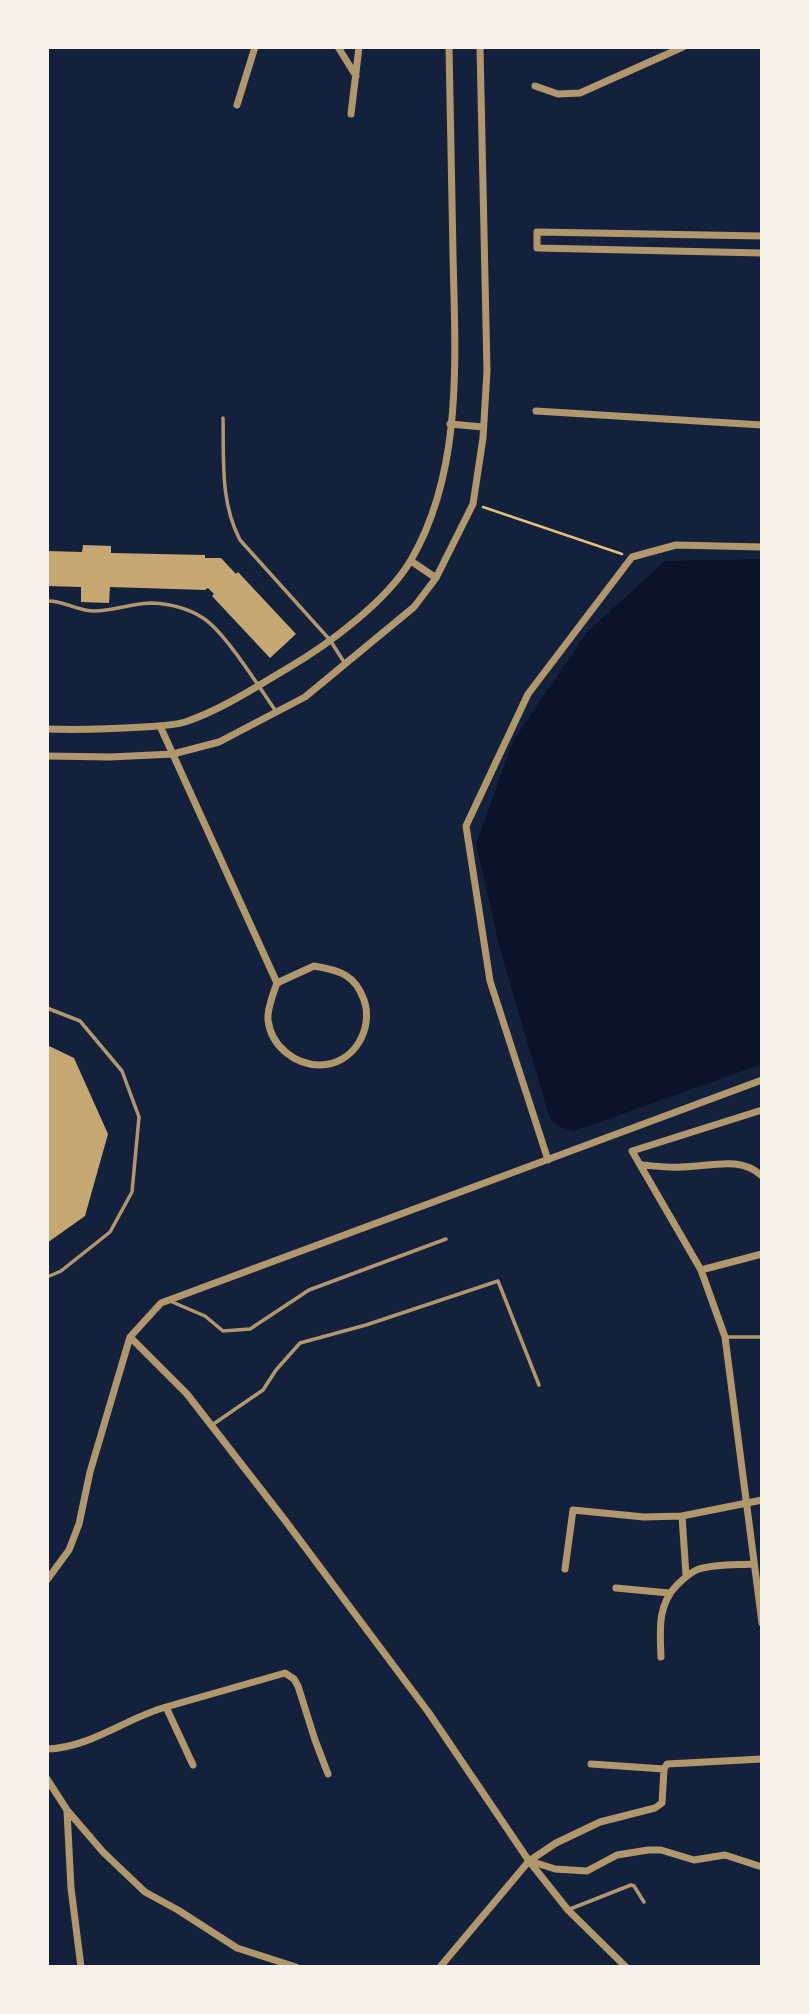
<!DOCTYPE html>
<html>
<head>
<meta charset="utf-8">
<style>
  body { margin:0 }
  #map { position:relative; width:809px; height:2014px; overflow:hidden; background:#14213d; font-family:Quicksand,sans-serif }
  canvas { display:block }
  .frame { position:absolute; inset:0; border:49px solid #f6f1e7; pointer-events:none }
</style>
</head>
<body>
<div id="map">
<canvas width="809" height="2014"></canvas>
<div class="frame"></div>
</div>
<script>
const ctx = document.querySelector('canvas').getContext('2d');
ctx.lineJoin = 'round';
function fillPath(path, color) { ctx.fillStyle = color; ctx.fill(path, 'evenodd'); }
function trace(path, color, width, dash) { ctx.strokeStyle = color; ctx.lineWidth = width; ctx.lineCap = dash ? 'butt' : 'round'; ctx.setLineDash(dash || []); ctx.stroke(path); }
fillPath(new Path2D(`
  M762,559V1064L575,1131L562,1128L550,1119L500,949L476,844L513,741L587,632L665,561Z`), '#0b132b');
fillPath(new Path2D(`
  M83,545L111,546V553L205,555V558H221L236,574L238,572L296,634L270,658L212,596L214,594L208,588L205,590L110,587L109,603L81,602V587L47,586V551L82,552Z
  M47,1045L74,1058L108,1134L85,1216L47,1243Z`), '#c6a872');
trace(new Path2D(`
  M483,507L622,554`), '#e5c07b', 2.5);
trace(new Path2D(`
  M223,418C224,460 220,502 240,540L330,640L344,662
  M47,601C63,600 77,611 94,611C114,611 132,603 152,603C170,604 188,608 203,618C225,632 259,687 275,710
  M47,1008L80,1021L122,1071L139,1117L132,1192L110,1232L61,1271L47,1277
  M170,1301L205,1316L223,1331L250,1329L309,1290L446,1239
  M725,1337H762
  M212,1425L263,1390L276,1370L300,1343L366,1325L498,1281L539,1385
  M570,1909L631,1885L634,1886L644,1902`), '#b1986c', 3.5);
trace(new Path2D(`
  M338,47L356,76
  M535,86L558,94L580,93L683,47
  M237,105L255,47
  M351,114L359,47
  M762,236L537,232V248L762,253
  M536,411L762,425
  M450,424L483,427
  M411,561L436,578
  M160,726L277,983
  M47,729C79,730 111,729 143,727C156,726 172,726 185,722C221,710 256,687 288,668C329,644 387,601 411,560C464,469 455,355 453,254C452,185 450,116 449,47
  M47,756L110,757L173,754L219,742L305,697L414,607L436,578L473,504L483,438L487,371L480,47
  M314,966C338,970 355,974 364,1000C374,1028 354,1065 320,1065C295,1065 271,1046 268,1020C267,1009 273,994 277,983Z
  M762,1110L632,1151L701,1270L725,1337L762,1623
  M548,1160L490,981L466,826L528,694L632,557L676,545L762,547
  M642,1165C655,1166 668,1168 681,1167C709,1167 740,1155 762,1176
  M701,1270L762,1254
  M130,1337L187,1394L284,1519L429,1713L529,1861L568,1910L626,1967
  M682,1516L686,1575
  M565,1569L573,1510L644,1517L682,1516L762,1500
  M47,1580L69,1550L79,1524L90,1472L130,1337L161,1303L762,1080
  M616,1588L669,1593
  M661,1657C660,1631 657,1605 677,1585C683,1579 690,1572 699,1569C715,1564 736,1565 753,1564
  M166,1707L285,1673L294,1679L298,1686L315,1740L328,1774
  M47,1749C90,1748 126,1718 166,1707L193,1765
  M591,1764L664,1769
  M47,1779L67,1810L103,1852L145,1892L178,1910L237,1948L296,1967
  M67,1811L71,1888L81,1967
  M530,1861L555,1869L587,1871L617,1855L648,1850H661L694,1860L725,1855L762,1867
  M440,1967L529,1861L556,1843L600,1822L655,1808L662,1803L664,1769L667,1764L762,1759`), '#b1986c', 7);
</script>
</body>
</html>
